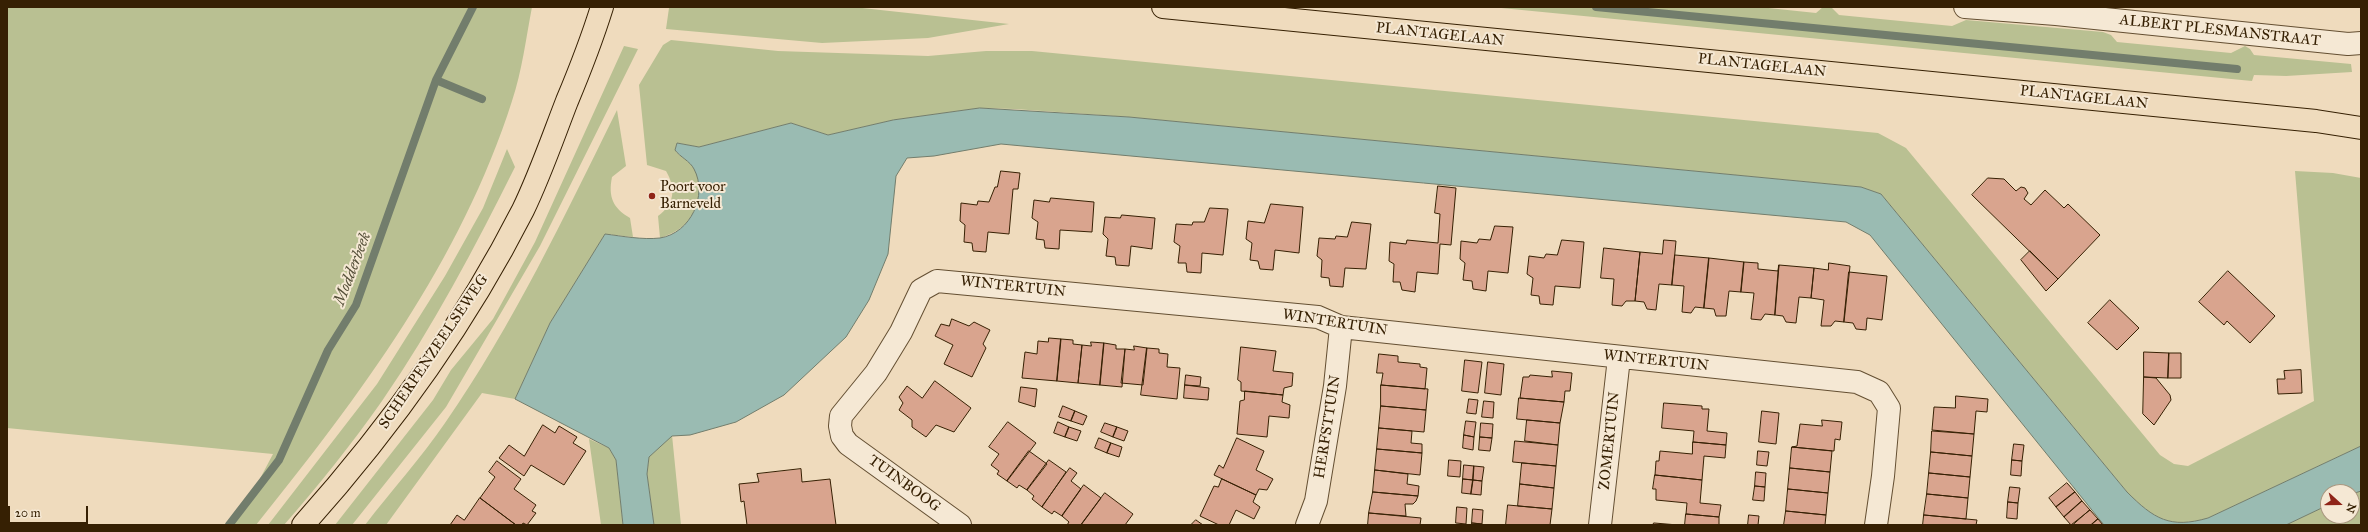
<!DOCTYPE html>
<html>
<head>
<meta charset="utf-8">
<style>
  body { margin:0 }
  #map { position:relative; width:2368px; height:532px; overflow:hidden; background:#efdbbd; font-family:"IM FELL Great Primer",serif }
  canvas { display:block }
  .frame { position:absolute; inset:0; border:8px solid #362003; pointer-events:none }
  .north { position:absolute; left:2320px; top:484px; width:40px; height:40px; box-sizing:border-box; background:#f5e8d4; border:1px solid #a99880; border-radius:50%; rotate:111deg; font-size:11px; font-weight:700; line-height:16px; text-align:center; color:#362003 }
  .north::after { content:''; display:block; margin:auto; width:14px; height:18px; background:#8f2418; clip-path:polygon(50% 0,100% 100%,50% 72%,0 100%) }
  .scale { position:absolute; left:8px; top:506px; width:80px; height:18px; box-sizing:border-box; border:2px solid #362003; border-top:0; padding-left:5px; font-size:12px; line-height:14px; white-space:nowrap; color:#362003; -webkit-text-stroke:3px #f5e8d4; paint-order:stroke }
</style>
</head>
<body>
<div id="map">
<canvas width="2368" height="532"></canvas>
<div class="frame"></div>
<div class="north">N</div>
<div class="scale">20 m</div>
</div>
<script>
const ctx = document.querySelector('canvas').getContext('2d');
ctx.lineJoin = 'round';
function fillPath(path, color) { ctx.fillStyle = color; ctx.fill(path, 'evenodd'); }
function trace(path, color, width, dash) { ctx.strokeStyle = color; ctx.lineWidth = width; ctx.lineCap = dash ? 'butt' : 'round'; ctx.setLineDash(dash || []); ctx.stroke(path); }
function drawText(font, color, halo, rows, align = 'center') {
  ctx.font = font + ' "IM FELL Great Primer",serif'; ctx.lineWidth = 4; ctx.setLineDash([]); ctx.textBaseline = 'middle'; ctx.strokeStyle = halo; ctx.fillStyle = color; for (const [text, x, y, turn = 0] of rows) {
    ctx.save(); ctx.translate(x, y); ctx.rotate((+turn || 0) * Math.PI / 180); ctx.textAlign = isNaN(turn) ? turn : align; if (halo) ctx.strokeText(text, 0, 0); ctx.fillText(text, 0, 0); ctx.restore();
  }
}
fillPath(new Path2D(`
  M7,7H532C526,38 522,71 512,101C461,261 360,396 256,525H229L245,507L273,454L7,428Z
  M685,7H853L1009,24L928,38L822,43L666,29L669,8Z
  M1491,7H1759L1816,13L1823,7H1831L1839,15L1952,26L1966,20L2103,32L2111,35L2117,42L2231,53L2245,46L2250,49L2254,55L2351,64L2352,72L2286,76L2254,75L2252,81Z
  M671,40L778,51L928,56L986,51H1032L1878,133L1906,148L2160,455L2174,464L2188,466L2314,401L2295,171L2333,173L2361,178V446L2208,518C2170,529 2154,519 2127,492L1881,194L1861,187L1129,117L1014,109L980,108L893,120L828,135L791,123L699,147L677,143L675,150C680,157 688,160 693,167C706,183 699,210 685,224C678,231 669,235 660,238L658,216C675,204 676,188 666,171L647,165L639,85L663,45Z
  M624,46L638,49L540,246L446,407L352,525H335L433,400L451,370L493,319L535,242Z
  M617,110L626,166L612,177C608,197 613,208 630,218L633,237L605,234L550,323L515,399L482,393L386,525H365C391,491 421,458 445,423C513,325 564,217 617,110Z
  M507,149L515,167C475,247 433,327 382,401C352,444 318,486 284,525H268L377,384L445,276L483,208Z
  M672,435L681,525H654L647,474L649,457Z
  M589,439L609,448L616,460L623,525H601Z
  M2361,491V525H2286L2328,505V516H2352V494Z`), '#b9c092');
const water = new Path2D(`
  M980,108L1129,117L1861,187L1881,194L2127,492C2154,519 2170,529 2208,518L2361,446V491L2352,494V492H2328V505L2286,525H2104L1870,235L1846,222L1001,144L934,156L907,158L896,176L888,254L869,300L846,337L784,395L736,422L690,435L672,436L649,457L647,474L654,525H623L616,460L609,448L515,399L550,323L605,234C622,236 642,240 660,238C691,233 708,195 694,169C690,161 680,157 675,150L677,143L699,147L791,123L828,135L893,120Z`);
fillPath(water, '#9abbb2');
trace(water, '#727d6c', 1);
trace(new Path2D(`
  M1596,7L2237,69
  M436,80L482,99
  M229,525L279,460L328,350L356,305L436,80L473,7`), '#727d6c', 8);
const building = new Path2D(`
  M1001,171L1020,173L1018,189H1013L1009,234L988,232L986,252L973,251L972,243L964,242L965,225L960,221L961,203L977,205L978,201L989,202L995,187H997Z
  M1988,178L2004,179L2016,191L2021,187L2025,188L2028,193L2024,199L2031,205L2045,190L2064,208L2068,204L2100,235L2058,279L1972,195Z
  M1438,186L1456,188L1451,245L1440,244L1438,274L1417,272L1415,292L1402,290L1400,282H1393L1394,264L1389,261L1390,242L1406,244L1407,240L1438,243L1440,214L1435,213Z
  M1051,198L1094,202L1092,232L1060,230L1059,249L1045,248L1044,240L1036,239L1038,222L1032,218L1034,200L1049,202Z
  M1271,204L1303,207L1299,253L1275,250L1273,270L1260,269L1258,261L1250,260L1252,243L1246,239L1248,221L1264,223Z
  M1210,208L1228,209L1223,255L1202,253L1201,273L1187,272L1186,263H1178L1180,246L1174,242L1176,224L1192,225L1193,222H1204Z
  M1122,215L1155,218L1152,249L1131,246L1129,266L1116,265L1115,257L1106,256L1108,239L1103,234L1105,217L1120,218Z
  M1352,222L1371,224L1366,269L1345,268L1343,287L1330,286L1329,278L1321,277L1322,260L1317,256L1319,238L1335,239L1336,236L1347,237Z
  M1495,226L1513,227L1508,273L1488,271L1486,291L1473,289L1472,281L1463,280L1465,263L1460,259L1461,241L1477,243L1479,239L1490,240Z
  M1562,240L1584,242L1580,288L1555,286L1553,305L1540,304L1539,296L1531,295L1533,278L1527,274L1529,256L1544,258L1546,254L1557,255Z
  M1664,240L1676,241L1672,285L1659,284L1656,310L1647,309L1644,302L1635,301L1640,252L1662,254Z
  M1604,248L1640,252L1635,301H1626L1622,306L1612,305L1614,279L1601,278Z
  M2030,251L2058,279L2046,291L2021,260Z
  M1675,255L1709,258L1704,308L1695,307L1691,313L1682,312L1684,286L1672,285Z
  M1709,258L1744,262L1741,292L1729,291L1726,316H1716L1714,309L1704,308Z
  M1744,262L1758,263V269L1778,271L1779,265L1775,315L1765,314L1761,320L1751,319L1754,293L1741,292Z
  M1829,263L1850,266L1844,322L1835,321L1831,326H1821L1824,300L1811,298L1814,268L1828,270Z
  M1779,265L1814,268L1811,298L1799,297L1796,323L1786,322L1783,316L1775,315Z
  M2228,271L2275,316L2250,343L2227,321L2224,325L2199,302Z
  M1849,272L1887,276L1882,320L1867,318L1866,330L1856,329L1853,323L1844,322Z
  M2110,300L2139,328L2117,350L2088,323Z
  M952,319L969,326L974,322L990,330L983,344L986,348L972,377L944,364L953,345L935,336L941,324L949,326Z
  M1049,338L1061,339L1057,381L1022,378L1025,352L1037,354L1038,341L1048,342Z
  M1061,339L1073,340V344L1082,345L1078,383L1057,381Z
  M1091,342L1104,343L1100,385L1078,383L1082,345L1091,346Z
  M1104,343L1116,345V349H1125L1122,387L1100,385Z
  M1134,346L1147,348L1143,385L1121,383L1125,349L1134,350Z
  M1241,347L1276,351L1273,371L1293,373L1292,386L1284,388L1283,395L1241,391V382L1238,380Z
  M1147,348L1159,349V353L1168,354L1167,367L1180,368L1177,399L1141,395Z
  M2144,352L2169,353L2168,378L2144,377Z
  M2169,353H2181V378H2168Z
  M1379,354L1398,356V362L1420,364V367L1427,368L1425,389L1381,385L1383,373H1377Z
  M1465,360L1482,362L1478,393L1462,391Z
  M1488,362L1504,364L1501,395L1485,393Z
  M2301,370L2302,393L2278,394L2277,379H2285L2284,371Z
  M1552,371L1572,373L1570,391H1565L1564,402L1520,398L1523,377H1529L1530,375L1552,377Z
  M1186,375L1201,377L1200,386L1185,385Z
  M2144,377L2156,378L2170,395L2171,400L2154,425L2143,414Z
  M935,381L971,408L954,432L936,425L926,437L912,427V420L899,410L903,403L899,397L907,386L922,398Z
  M1185,385L1209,388L1208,400L1184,398Z
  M1381,385L1428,389L1426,410L1381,406Z
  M1021,387L1037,389L1035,407L1019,402Z
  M1245,391L1283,395L1282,402L1290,405L1289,418L1269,416L1267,437L1237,434L1240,401L1244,400Z
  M1956,396L1988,399L1987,412L1976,411L1974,434L1932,430L1934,407L1955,408Z
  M1519,398L1564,402L1560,423L1517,419Z
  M1469,399L1478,400L1476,414L1467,413Z
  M1484,401L1494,402L1493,418L1482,417Z
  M1664,403L1702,406V409H1709L1707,431L1727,433L1726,445L1693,442L1694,431L1662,428Z
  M1063,406L1075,411L1071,421L1059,417Z
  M1381,406L1426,410L1424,432L1379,428Z
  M1075,411L1087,416L1083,425L1071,421Z
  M1762,411L1779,413L1776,444L1759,442Z
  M1527,420L1560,423L1558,445L1525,441Z
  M1822,420L1842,422L1840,440L1835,439L1834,451L1792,447L1797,446L1800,424L1822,426Z
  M1466,421L1476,422L1474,437L1464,435Z
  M1008,422L1036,443L1007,481L997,474L999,471L991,465L999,454L989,447Z
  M1058,422L1069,427L1065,437L1054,433Z
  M1105,423L1117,427L1113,437L1101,432Z
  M1481,423L1493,424L1492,438L1480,437Z
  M543,425L555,433L559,426L577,437L573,443L586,451L564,485L531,465L524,476L499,458L509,445L524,456Z
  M1069,427L1081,431L1077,441L1065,437Z
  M1117,427L1128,431L1124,441L1113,437Z
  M1379,428L1412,431L1411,443L1422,444V453L1377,449Z
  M1932,431L1974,434L1972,456L1931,452Z
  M1464,435L1474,437L1473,450L1463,448Z
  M1480,437L1492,438L1490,451L1479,450Z
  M1099,438L1111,443L1107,453L1095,448Z
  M1237,438L1264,451L1256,470L1273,479L1267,490L1259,489L1256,495L1214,475L1219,465L1223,468Z
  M1515,441L1558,445L1556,466L1513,462Z
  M1693,442L1726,445L1725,458L1704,456L1702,480L1655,475L1656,461H1659L1660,451L1692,454Z
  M1111,443L1122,447L1119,457L1107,453Z
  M2014,444L2024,445L2022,461L2012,460Z
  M1792,447L1832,451L1830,472L1790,468Z
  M1377,449L1422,453L1420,475L1375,470Z
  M1029,451L1047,464L1027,490L1019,485L1017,488L1007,481Z
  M1758,451L1769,452L1767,466L1757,465Z
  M1931,452L1972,456L1970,477L1929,473Z
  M1049,460L1066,472L1042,507L1032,499L1034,496L1027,490Z
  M1449,460L1461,461L1460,477L1448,476Z
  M2012,460L2022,461L2021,476L2011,475Z
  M497,461L521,479L514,489L536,505L532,511L536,513L527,525L523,523L522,525H516L480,498L495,477L489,472Z
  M1522,463L1556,466L1554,488L1520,484Z
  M1464,465L1474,466L1473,480L1463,479Z
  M1474,466L1484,467L1482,481L1473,480Z
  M1070,468L1077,473L1071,481L1081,489L1062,516L1054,511L1052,514L1042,507Z
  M1790,468L1830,472L1828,493L1788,489Z
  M801,469L802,482L830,479L836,525H747L744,501L741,502L739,484L759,482L757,474Z
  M1375,470L1408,474L1407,484L1419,486L1418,496L1373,492Z
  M1756,472L1766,473L1765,487L1755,486Z
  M1929,473L1970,477L1968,498L1927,494Z
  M1655,475L1702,480L1700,503L1721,505L1719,517L1686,514L1687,503L1656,500V489H1653Z
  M1222,479L1256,495L1253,502L1260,507L1254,519L1236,510L1229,525H1219L1200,516L1214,486L1218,487Z
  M1463,479L1473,480L1471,494L1462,493Z
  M1473,480L1482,481L1481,495L1471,494Z
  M2067,483L2075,492L2056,507L2049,498Z
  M1520,484L1554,488L1552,509L1518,506Z
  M1084,485L1101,498L1081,525H1067L1069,522L1062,516Z
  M1755,486L1765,487L1764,501L1753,500Z
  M2010,487L2020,488L2018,503L2008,502Z
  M1788,489L1828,493L1826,515L1786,511Z
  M1373,492L1418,496L1416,501L1413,504H1405L1406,516L1369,513Z
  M2075,492L2082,501L2064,517L2056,507Z
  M1105,493L1133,514L1125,525H1081Z
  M1927,494L1968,498L1966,519L1924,515Z
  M480,498L516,525H450L457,515L464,520Z
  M2082,501L2090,510L2071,525L2064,517Z
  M2008,502L2018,503L2017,519L2007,518Z
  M1508,505L1552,509L1550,525H1506Z
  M1457,507L1467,508L1466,524L1456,523Z
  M1473,509L1483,510L1482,524L1472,523Z
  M2090,510L2098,519L2091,525H2073Z
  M1786,511L1826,515L1825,525H1784Z
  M1369,513L1421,518L1420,525H1368Z
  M1686,514L1719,517V525H1685Z
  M1749,515L1759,516L1758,525H1748Z
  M1924,515L1977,520L1976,525H1923Z
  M2098,519L2103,525H2091Z
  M1196,520L1203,525H1191Z
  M1472,523L1482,524L1481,525H1472Z
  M1654,523L1678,525H1653Z`);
fillPath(building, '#d9a48e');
trace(building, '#362003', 1);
const minor = new Path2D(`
  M1965,7L2056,14L2348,44L2361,43
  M960,525L848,444L842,436L840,426L841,416L876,373L901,332L921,290L937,281L1318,317L1341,327L1857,382L1879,392L1889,408L1883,476L1876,525
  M1307,525L1316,501L1335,386L1341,327
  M1600,525L1619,358`);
const major = new Path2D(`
  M1163,7L2316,121L2361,128
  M303,525C388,430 465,324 523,210C540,175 553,137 567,101C580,70 592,39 602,7`);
trace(minor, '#644f32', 24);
trace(major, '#362003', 24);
trace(minor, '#f5e8d4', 22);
trace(major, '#efdbbd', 22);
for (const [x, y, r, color] of [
  [652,196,4,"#8f2418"]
]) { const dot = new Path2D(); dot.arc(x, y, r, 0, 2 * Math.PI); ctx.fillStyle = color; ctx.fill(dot); trace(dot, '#f5e8d4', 1.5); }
drawText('15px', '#362003', '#f5e8d4', [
  ["ALBERT PLESMANSTRAAT",2220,31,6],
  ["PLANTAGELAAN",1440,35,6],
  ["PLANTAGELAAN",1762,66,6],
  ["PLANTAGELAAN",2084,98,6],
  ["WINTERTUIN",1013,287,6],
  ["WINTERTUIN",1335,323,9],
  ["SCHERPENZEELSEWEG",434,352,-56],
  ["WINTERTUIN",1656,361,6],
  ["HERFSTTUIN",1328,427,-81],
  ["ZOMERTUIN",1610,441,-84],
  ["TUINBOOG",904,484,36]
]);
drawText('15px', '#362003', '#f5e8d4', [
  ["Poort voor",660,187],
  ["Barneveld",660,204]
], 'left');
drawText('italic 16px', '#544e38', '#f5e8d4', [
  ["Modderbeek",353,269,-69]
]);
</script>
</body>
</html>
